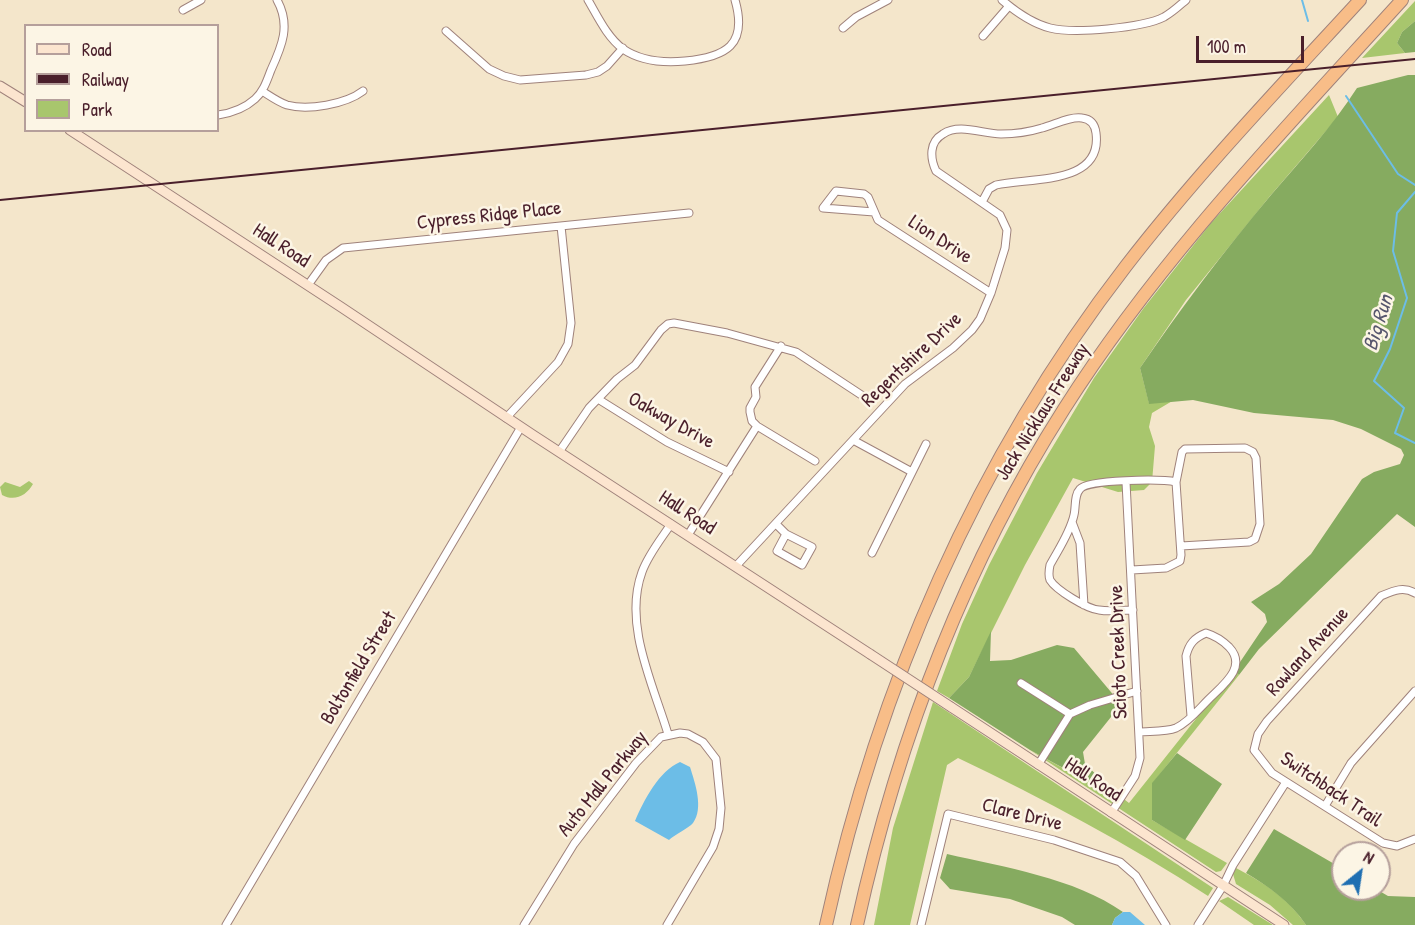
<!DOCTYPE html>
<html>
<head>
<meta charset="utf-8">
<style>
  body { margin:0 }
  #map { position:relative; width:1415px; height:925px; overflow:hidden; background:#f4e6cb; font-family:"Patrick Hand",sans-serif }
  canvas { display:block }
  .legend { position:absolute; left:24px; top:24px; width:195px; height:108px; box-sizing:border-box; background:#fcf5e5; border:2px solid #b59f9b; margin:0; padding:8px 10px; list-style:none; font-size:18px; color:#4a1f2b }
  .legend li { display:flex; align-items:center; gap:12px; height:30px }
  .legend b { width:30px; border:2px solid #b59f9b }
  .north { position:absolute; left:1331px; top:841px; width:60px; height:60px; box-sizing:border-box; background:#fcf5e5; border:2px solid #b59f9b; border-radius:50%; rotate:30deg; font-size:16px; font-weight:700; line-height:24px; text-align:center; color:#4a1f2b }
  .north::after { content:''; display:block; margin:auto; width:21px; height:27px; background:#1f6fb2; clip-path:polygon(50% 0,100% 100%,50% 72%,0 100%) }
  .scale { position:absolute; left:1196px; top:36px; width:108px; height:27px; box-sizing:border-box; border:3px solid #4a1f2b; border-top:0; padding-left:8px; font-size:18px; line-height:21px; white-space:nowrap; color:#4a1f2b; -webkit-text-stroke:4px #fcf5e5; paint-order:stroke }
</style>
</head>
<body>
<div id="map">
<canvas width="1415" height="925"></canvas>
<ul class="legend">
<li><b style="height:8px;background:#fce5cf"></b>Road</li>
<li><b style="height:8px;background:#4a1f2b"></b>Railway</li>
<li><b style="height:16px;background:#a8c66d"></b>Park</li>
</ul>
<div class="north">N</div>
<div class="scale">100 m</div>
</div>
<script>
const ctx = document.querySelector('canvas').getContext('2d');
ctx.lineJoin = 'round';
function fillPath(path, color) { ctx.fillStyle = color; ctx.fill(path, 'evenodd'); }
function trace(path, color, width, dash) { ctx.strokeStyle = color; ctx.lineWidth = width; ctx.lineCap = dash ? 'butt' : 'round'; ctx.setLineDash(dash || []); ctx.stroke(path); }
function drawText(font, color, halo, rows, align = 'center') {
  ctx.font = font + ' "Patrick Hand",sans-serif'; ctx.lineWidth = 5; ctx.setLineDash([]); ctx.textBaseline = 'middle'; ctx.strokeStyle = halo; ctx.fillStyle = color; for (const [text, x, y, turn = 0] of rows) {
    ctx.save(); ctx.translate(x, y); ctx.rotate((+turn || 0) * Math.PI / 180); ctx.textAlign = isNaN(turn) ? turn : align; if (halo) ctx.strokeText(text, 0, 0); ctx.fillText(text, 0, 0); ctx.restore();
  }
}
fillPath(new Path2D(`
  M1415,1V21L1402,32L1397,43L1405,53L1362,58Z
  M1329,95L1338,117L1270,196L1186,300L1140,368L1149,403L1174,400L1152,413L1149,427L1155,446L1152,482L1144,490L1118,492L1073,478L1025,565L969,677L949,698L937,691L962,624L989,565L1037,473L1094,378L1143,309L1211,223Z
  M29,481L33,484C27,495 15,502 2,495L0,487L5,482L20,487Z
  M1234,671L1239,675L1152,784V820L1227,863L1221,871L1216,872L1030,750L1099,788L1116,793L1129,803Z
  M933,702L1213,888L1208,896C1128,844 1044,799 958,758L947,765L910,925H874L893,828Z
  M1236,868C1263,882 1289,899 1306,925H1293L1270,905L1236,884L1233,874Z
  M1228,897L1273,925H1254L1219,901Z`), '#a8c66d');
fillPath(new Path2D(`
  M1415,21V52L1405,53L1397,43L1402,32Z
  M1408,75H1415V527L1397,514L1259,649L1239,675L1234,671L1267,622L1265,614L1251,602L1279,584L1311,554L1362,479L1374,472L1400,464L1404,455L1401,449L1361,429L1333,420L1254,413L1193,400L1149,404L1140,368C1181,308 1224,251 1271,195C1301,160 1332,127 1357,88Z
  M991,631L990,661L1011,660L1057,645L1074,648L1116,698L1115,712L1083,752L1085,764L1116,793L1100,788L1030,750L949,698L969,677Z
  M1177,753L1222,784L1185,840L1152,820V783Z
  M1274,829L1343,869V889H1376L1388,896L1415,897V925H1306C1291,902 1269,887 1246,873Z
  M947,854C1003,867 1075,878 1123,912L1115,918L1112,925H1075L1062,917L1010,899L950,889L940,878Z`), '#86ab60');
fillPath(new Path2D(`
  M680,762L690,767C695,783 704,808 693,823C689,828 674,835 669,840L635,821C644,800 659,771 680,762Z
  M1123,912H1130L1145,925H1112L1115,918Z`), '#6cbde7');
trace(new Path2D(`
  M1302,0L1308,21
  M1346,96L1398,174L1415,185
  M1415,192L1397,213L1393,251L1407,298L1390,349L1374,381L1404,408L1395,433L1415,443`), '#6cbde7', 2);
const street = new Path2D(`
  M588,0C598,17 607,37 623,49C642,62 664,63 685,61C726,57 748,45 735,0
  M1002,0C1016,12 1031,23 1050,28C1074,34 1142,28 1164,17C1173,12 1179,6 1186,0
  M183,10L201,0
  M843,28L856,17L888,0
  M446,31L489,69L504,76L520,80L586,75L598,72L607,66L623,48
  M983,36L1009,6
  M262,91C270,96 278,102 287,105C308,111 346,104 363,91
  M218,115C232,113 245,108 255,99C264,91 267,80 271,70C282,46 291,25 277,0
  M874,212L823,208L836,191L864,194L868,197L878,220L991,293
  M308,285L326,260L343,248L689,213
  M781,346L755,387L756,397L750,408V412L752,421L757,426L815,461
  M598,399L667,442L729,472
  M506,418L558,362L568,344L571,323L561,226
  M853,440L912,472
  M559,452L589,408L617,379L635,365L661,330L668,324L674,323L727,333L796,352L869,400
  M1072,522L1080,543L1084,605
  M776,524L786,534L812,547L802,565L777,551L786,534
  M688,535L757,426
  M872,553L926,444
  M736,566L905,384L953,348L972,330L980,319L991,293L1005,248L1007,230L1000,215L936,171C930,158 929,142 943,134C959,123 983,134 1001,134C1015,134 1029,132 1042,128C1054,125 1070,116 1082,118C1091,119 1095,125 1096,133C1103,186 1029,177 996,185L989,189L982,202
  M1132,570L1166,568L1180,561L1181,555L1176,482L1182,452L1185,449L1245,448L1253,452L1256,458L1260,524L1255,539L1249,542L1181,546
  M1415,593C1403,586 1393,591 1381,596L1267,721L1258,734L1254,750L1272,773L1383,843L1397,846L1415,839
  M1133,610C1122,610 1110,612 1099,610C1087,609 1056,590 1050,580C1048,575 1049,570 1050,565C1058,550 1070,533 1074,515C1076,507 1074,495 1080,489C1088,479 1162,479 1176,482
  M1021,683L1070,714L1090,705L1137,691
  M1139,732C1151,731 1166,732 1176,728C1189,722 1199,709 1208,700C1223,685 1248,667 1229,647C1222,640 1216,636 1206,633C1194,638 1189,644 1186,656L1191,716
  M668,734C653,684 623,624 642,572C648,555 661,539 671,524
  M1038,765L1070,714
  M1325,806L1351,763L1415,691
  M1111,813L1135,776L1140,758L1126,482
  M226,925L521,427
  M524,925L574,844L636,763L661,737L680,733L688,734L703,742L716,759L721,808L719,829L713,847L667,925
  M921,925L948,814L1054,840L1120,862L1136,876L1166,925
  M1198,925L1223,886L1233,865L1286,782`);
const secondary = new Path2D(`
  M0,86L26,102
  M70,130L341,307L533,435L870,654
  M951,707L1284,925`);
const highway = new Path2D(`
  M826,925C878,687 976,460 1126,266C1198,173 1280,87 1360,0
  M857,925C897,743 964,566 1064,409C1159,259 1283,131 1402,0`);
trace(street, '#9f827b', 9);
trace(secondary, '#9f827b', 11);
trace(highway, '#9f827b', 14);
trace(street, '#fff', 7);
trace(secondary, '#fce5cf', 9);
trace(highway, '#f8bd88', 12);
trace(new Path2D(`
  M0,200L1415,59`), '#4a1f2b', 2);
const secondaryBridge = new Path2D(`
  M870,654L951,707`);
trace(secondaryBridge, '#9f827b', 11, []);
trace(secondaryBridge, '#fce5cf', 9);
drawText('20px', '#4a1f2b', '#fcf5e5', [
  ["Cypress Ridge Place",489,216,-6],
  ["Lion Drive",940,240,33],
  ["Hall Road",281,246,33],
  ["Regentshire Drive",912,360,-43],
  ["Jack Nicklaus Freeway",1043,412,-58],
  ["Oakway Drive",671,421,29],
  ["Hall Road",687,513,33],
  ["Scioto Creek Drive",1119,652,-92],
  ["Rowland Avenue",1308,652,-48],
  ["Boltonfield Street",359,668,-59],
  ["Hall Road",1093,780,33],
  ["Auto Mall Parkway",603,784,-51],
  ["Switchback Trail",1331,790,34],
  ["Clare Drive",1022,815,14]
]);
drawText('italic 21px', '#56566d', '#fcf5e5', [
  ["Big Run",1379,323,-73]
]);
</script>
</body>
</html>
